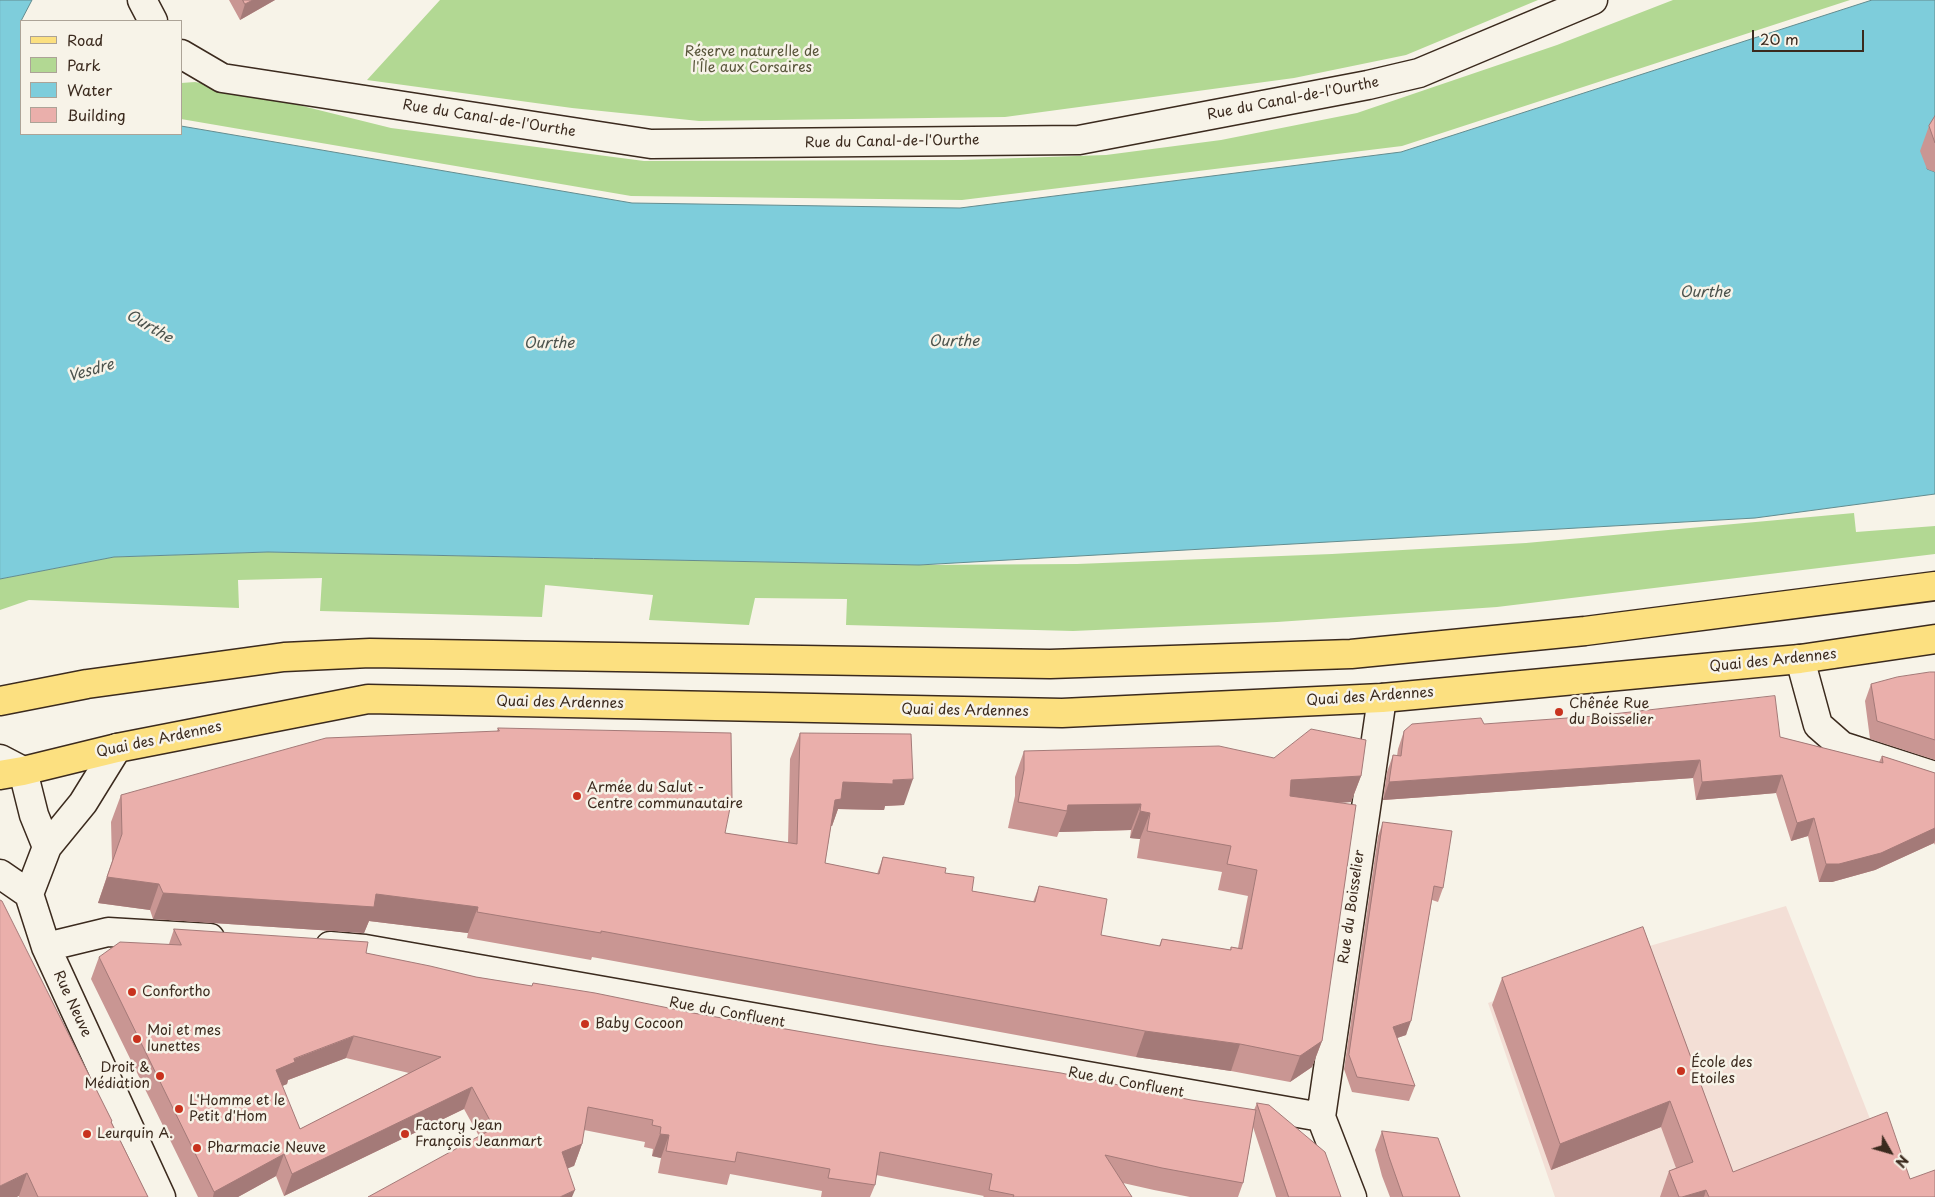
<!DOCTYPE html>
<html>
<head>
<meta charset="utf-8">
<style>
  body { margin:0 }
  #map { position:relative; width:1935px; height:1197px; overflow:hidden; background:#f7f3e8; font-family:"Playpen Sans",sans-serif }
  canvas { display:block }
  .legend { position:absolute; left:20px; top:20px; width:162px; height:115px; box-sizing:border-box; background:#f7f3e8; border:1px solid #aca397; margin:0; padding:6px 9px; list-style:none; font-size:15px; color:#3b2a1e }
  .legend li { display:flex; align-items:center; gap:10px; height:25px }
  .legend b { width:25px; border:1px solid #aca397 }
  .north { position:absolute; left:1865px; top:1127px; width:50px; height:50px; -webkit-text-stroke:4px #f7f3e8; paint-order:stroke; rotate:128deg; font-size:14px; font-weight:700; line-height:20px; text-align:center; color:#3b2a1e }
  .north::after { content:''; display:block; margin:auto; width:18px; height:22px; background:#3b2a1e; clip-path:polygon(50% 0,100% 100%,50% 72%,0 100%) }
  .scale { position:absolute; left:1752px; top:30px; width:112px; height:22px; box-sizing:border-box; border:2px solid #3b2a1e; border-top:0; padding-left:6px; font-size:15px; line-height:18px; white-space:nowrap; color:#3b2a1e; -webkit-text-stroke:4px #f7f3e8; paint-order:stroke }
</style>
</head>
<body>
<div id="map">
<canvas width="1935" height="1197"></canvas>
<ul class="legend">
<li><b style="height:6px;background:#fce080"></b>Road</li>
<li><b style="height:14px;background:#b2d893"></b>Park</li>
<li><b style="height:14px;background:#7ecddb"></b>Water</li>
<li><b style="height:14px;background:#eaafab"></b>Building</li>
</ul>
<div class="north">N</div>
<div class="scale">20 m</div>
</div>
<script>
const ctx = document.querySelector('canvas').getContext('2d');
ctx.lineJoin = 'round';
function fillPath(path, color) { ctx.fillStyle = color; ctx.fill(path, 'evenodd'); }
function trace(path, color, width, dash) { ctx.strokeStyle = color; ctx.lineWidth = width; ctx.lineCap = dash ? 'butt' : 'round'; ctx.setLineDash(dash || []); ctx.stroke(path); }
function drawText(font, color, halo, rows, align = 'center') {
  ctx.font = font + ' "Playpen Sans",sans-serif'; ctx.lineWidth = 5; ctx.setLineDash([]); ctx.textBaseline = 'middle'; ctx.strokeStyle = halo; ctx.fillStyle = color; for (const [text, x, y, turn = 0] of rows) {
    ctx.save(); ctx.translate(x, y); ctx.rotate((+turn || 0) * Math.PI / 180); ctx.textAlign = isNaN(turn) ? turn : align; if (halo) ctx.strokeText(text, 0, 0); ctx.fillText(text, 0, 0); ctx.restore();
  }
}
fillPath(new Path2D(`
  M1786,906L1878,1139L1898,1197H1555L1488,1003L1636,950Z`), '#f3dfd6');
fillPath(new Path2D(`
  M440,0H1538L1406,55L1294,78L1005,117L699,121L572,108L367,80Z
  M1673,0H1850L1402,146L962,200L631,196L181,119V83L195,82L242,91L391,128L644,161L961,160L1106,155L1221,140L1357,113L1557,45Z
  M1854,513L1856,532L1935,526V554L1497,607L1277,622L1073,631L846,625L847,599L755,598L749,625L649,620L653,595L545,585L542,617L320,611L322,578L238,580L239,608L29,600L0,610V579L114,557L268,552L919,565L1077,564L1332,554L1526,543Z`), '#b2d893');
const water = new Path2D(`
  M0,0H32L21,21V134H181V126L632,203L960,208L1401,152L1872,0H1935V126L1927,169L1935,172V494L1755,518L919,565L268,552L114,557L0,579Z`);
fillPath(water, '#7ecddb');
trace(water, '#638c8f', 1);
const minor = new Path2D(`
  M142,0L153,21
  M181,54L222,78L651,144L1079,140L1368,85L1419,73L1593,0
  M1800,659L1818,725L1842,746L1935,776
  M0,759L23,771L34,815L47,847
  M0,874L29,894L46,947L161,1197
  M29,894L47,847L83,803L117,748
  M330,946L365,949L1321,1117
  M46,947L108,932L210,938
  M1352,1197L1321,1117L1382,698`);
const major = new Path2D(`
  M0,701L87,684L284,657L370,653L1050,664L1351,654L1585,631L1935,586
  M0,775L23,771L117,748L368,699L1062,713L1382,698L1800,659L1935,639`);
trace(minor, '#3b2a1e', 31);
trace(major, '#3b2a1e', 31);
trace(minor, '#f7f3e8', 28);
trace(major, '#fce080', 28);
fillPath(new Path2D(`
  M229,0H275L240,20Z
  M1935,116V172L1927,169L1920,151L1929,126Z
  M1935,672V760L1870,739L1865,701L1871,684Z
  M1484,724L1780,737L1879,762L1882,756L1935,773V845L1934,843L1875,870L1832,882H1819L1808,836L1791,841L1776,793L1696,800L1693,778L1383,800L1387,772L1393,755L1397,756L1398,749L1404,731Z
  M498,728L725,833L788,843L790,759L800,733L904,805L885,806L884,810L838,809L832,826H831L825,863L877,874L883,857L945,873L972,891L1033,902L1039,886L1101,935L1159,946L1162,939L1230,950L1231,947L1238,948L1248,896L1218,890L1222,872L1137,858L1140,839L1130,838L1131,830L1059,832L1057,837L1008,828L1015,796V777L1024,751L1274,758L1361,776L1351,802L1338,803L1322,1041L1312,1067L1290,1082L1231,1071L1136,1057L592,957L591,960L467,938L468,933L369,921L364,933L153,919L150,910L98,903L112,861L111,822L121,795L497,731Z
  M1383,822L1443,888L1438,902L1432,900L1406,1035L1397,1038L1415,1086L1409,1101L1352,1092L1344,1069L1378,836Z
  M0,900L112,1121V1123L148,1197H19Z
  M1643,927L1733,1172L1910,1179L1935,1197H1660L1669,1171L1676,1168L1661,1127L1551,1170L1492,1005L1502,978Z
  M174,929L366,953L476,977L693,1013L1191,1100L1254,1110L1257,1103L1341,1197H1276L1253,1127L1243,1183L1238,1197H1190L1154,1190L1123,1183L1132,1197H983L984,1196L876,1175L875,1185L870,1197H821L822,1191L730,1174L727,1185L658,1173L661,1158L652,1156L653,1149L644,1147L645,1142L584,1130L582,1144L574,1166L479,1136L464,1109L284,1196L276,1176L238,1197H198L91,979L99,957L169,944ZM346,1058L409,1073L300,1129L282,1086L287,1084L288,1080Z
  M1382,1131L1453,1181L1460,1197H1390L1382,1176L1375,1150Z`), '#c99693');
fillPath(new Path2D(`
  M253,0H275L240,20L245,4Z
  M1700,760L1693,778L1383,800L1389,782Z
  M1782,775L1776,793L1696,800L1702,782Z
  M1361,776L1351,802L1281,806L1291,780Z
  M913,779L904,805L885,806L884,810L838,809L832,826H826L835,800L843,782Z
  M1141,804L1131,830L1059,832L1067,811L1068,805Z
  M1140,811L1150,813L1140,839L1130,838Z
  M1814,818L1808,836L1791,841L1797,823Z
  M1935,828V840L1934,843L1875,870L1832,882H1819L1826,864Z
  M107,877L159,884L150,910L98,903Z
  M163,893L376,894L478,907L468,933L369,921L364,933L153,919Z
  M1411,1021L1406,1035L1388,1041L1393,1027Z
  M1145,1031L1240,1044L1231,1071L1136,1057Z
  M354,1036L346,1058L288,1080L287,1084L268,1092L276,1070L294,1059Z
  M1322,1041L1312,1067L1290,1082L1300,1056Z
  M472,1087L464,1109L284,1196L292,1174Z
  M1670,1101L1661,1127L1551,1170L1560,1144Z
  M660,1134L669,1135L661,1158L652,1156Z
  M582,1144L574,1166L554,1174L562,1152Z
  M284,1154L276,1176L238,1197H213L214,1192Z
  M27,1173L19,1196L17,1197H0V1186Z
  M575,1190L572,1197H560Z
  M1706,1190L1704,1197H1682Z`), '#a47a78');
const building = new Path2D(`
  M243,0H253L245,4Z
  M1935,116V143L1929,126Z
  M1930,672H1935V740L1877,721L1871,684L1897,677Z
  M1775,696L1780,737L1883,763L1882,756L1935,773V828L1881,853L1839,864H1826L1814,818L1797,823L1782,775L1702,782L1700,760L1389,782L1393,755L1401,756L1404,731L1412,724L1481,718L1484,724L1595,716Z
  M498,728L731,733L732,798L725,833L797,844L800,733L911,734L913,779L893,780V784L843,782L841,799L835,800L825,863L879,874L883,857L946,868L945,873L974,877L972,891L1035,902L1039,886L1107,899L1101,935L1160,946L1162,939L1231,950V947L1242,949L1257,870L1227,864L1231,846L1147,831L1150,813L1140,811L1141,804L1068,805L1067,811L1018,802L1024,770V751L1219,746L1274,758L1311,729L1366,740L1361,776L1291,780L1290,796L1356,805L1322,1041L1300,1056L1240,1044L1145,1031L601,931V933L477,912L478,907L376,894L374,907L163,893L159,884L107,877L122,834L121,795L326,738L499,731Z
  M1383,822L1452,831L1443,888L1434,886L1411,1021L1393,1027L1415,1086L1357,1077L1349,1055Z
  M0,900L2,901L112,1121L111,1122L148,1197H38L27,1173L0,1186Z
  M1643,927L1733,1172L1887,1112L1910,1179L1935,1170V1197H1709L1706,1190L1682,1197H1679L1669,1171L1693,1162L1670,1101L1560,1144L1502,978Z
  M174,929L368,942L366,953L430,966L476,977L532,986L533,983L595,993L693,1013L878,1045L1061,1073L1191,1100L1256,1110L1243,1183L1162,1168L1105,1155L1132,1197H1013L1014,1195L989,1190L992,1174L880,1152L875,1185L828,1178L830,1169L737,1152L735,1162L666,1151L669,1135L660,1134L661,1127L652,1125L653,1120L588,1107L582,1144L562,1152L575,1190L560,1197H368L494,1128L472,1087L292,1174L284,1154L214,1192L99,957L120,942L181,945ZM354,1036L441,1057L300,1129L276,1070L295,1062L294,1059Z
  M1257,1103L1269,1105L1325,1152L1341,1197H1289Z
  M1382,1131L1438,1138L1460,1197H1403L1389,1157Z`);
fillPath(building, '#eaafab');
trace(building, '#a47a78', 1);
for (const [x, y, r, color] of [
  [1559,712,5,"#c8321e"],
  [577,796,5,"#c8321e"],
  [132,992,5,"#c8321e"],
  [585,1024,5,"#c8321e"],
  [137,1039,5,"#c8321e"],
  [1681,1071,5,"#c8321e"],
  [160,1076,5,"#c8321e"],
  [179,1109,5,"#c8321e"],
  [87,1134,5,"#c8321e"],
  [405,1134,5,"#c8321e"],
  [197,1148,5,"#c8321e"]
]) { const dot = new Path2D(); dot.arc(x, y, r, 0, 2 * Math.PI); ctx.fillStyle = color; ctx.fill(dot); trace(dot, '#f7f3e8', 2); }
drawText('14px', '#59563b', '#f7f3e8', [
  ["Réserve naturelle de",752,52],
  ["l'Île aux Corsaires",752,68]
]);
drawText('14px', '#3b2a1e', '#f7f3e8', [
  ["Rue du Canal-de-l'Ourthe",1293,99,-11],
  ["Rue du Canal-de-l'Ourthe",489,119,9],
  ["Rue du Canal-de-l'Ourthe",892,142,-1],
  ["Quai des Ardennes",1773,661,-6],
  ["Quai des Ardennes",1370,697,-4],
  ["Quai des Ardennes",560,703,1],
  ["Quai des Ardennes",965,711,1],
  ["Quai des Ardennes",159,740,-12],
  ["Rue du Boisselier",1352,907,-82],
  ["Rue Neuve",72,1004,65],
  ["Rue du Confluent",727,1013,10],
  ["Rue du Confluent",1126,1083,10]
]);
drawText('14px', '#3b2a1e', '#f7f3e8', [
  ["Chênée Rue",1569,704],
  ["du Boisselier",1569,720],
  ["Armée du Salut -",587,788],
  ["Centre communautaire",587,804],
  ["Confortho",142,992],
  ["Baby Cocoon",595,1024],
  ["Moi et mes",147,1031],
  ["lunettes",147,1047],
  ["École des",1691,1063],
  ["Etoiles",1691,1079],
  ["Droit &",150,1068,"right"],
  ["Médiation",150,1084,"right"],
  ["L'Homme et le",189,1101],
  ["Petit d'Hom",189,1117],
  ["Factory Jean",415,1126],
  ["François Jeanmart",415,1142],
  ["Leurquin A.",97,1134],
  ["Pharmacie Neuve",207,1148]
], 'left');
drawText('italic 15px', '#4c534d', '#f7f3e8', [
  ["Ourthe",1705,293],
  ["Ourthe",149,327,30],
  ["Ourthe",954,342],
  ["Ourthe",549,344],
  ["Vesdre",91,371,-16]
]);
</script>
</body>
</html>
